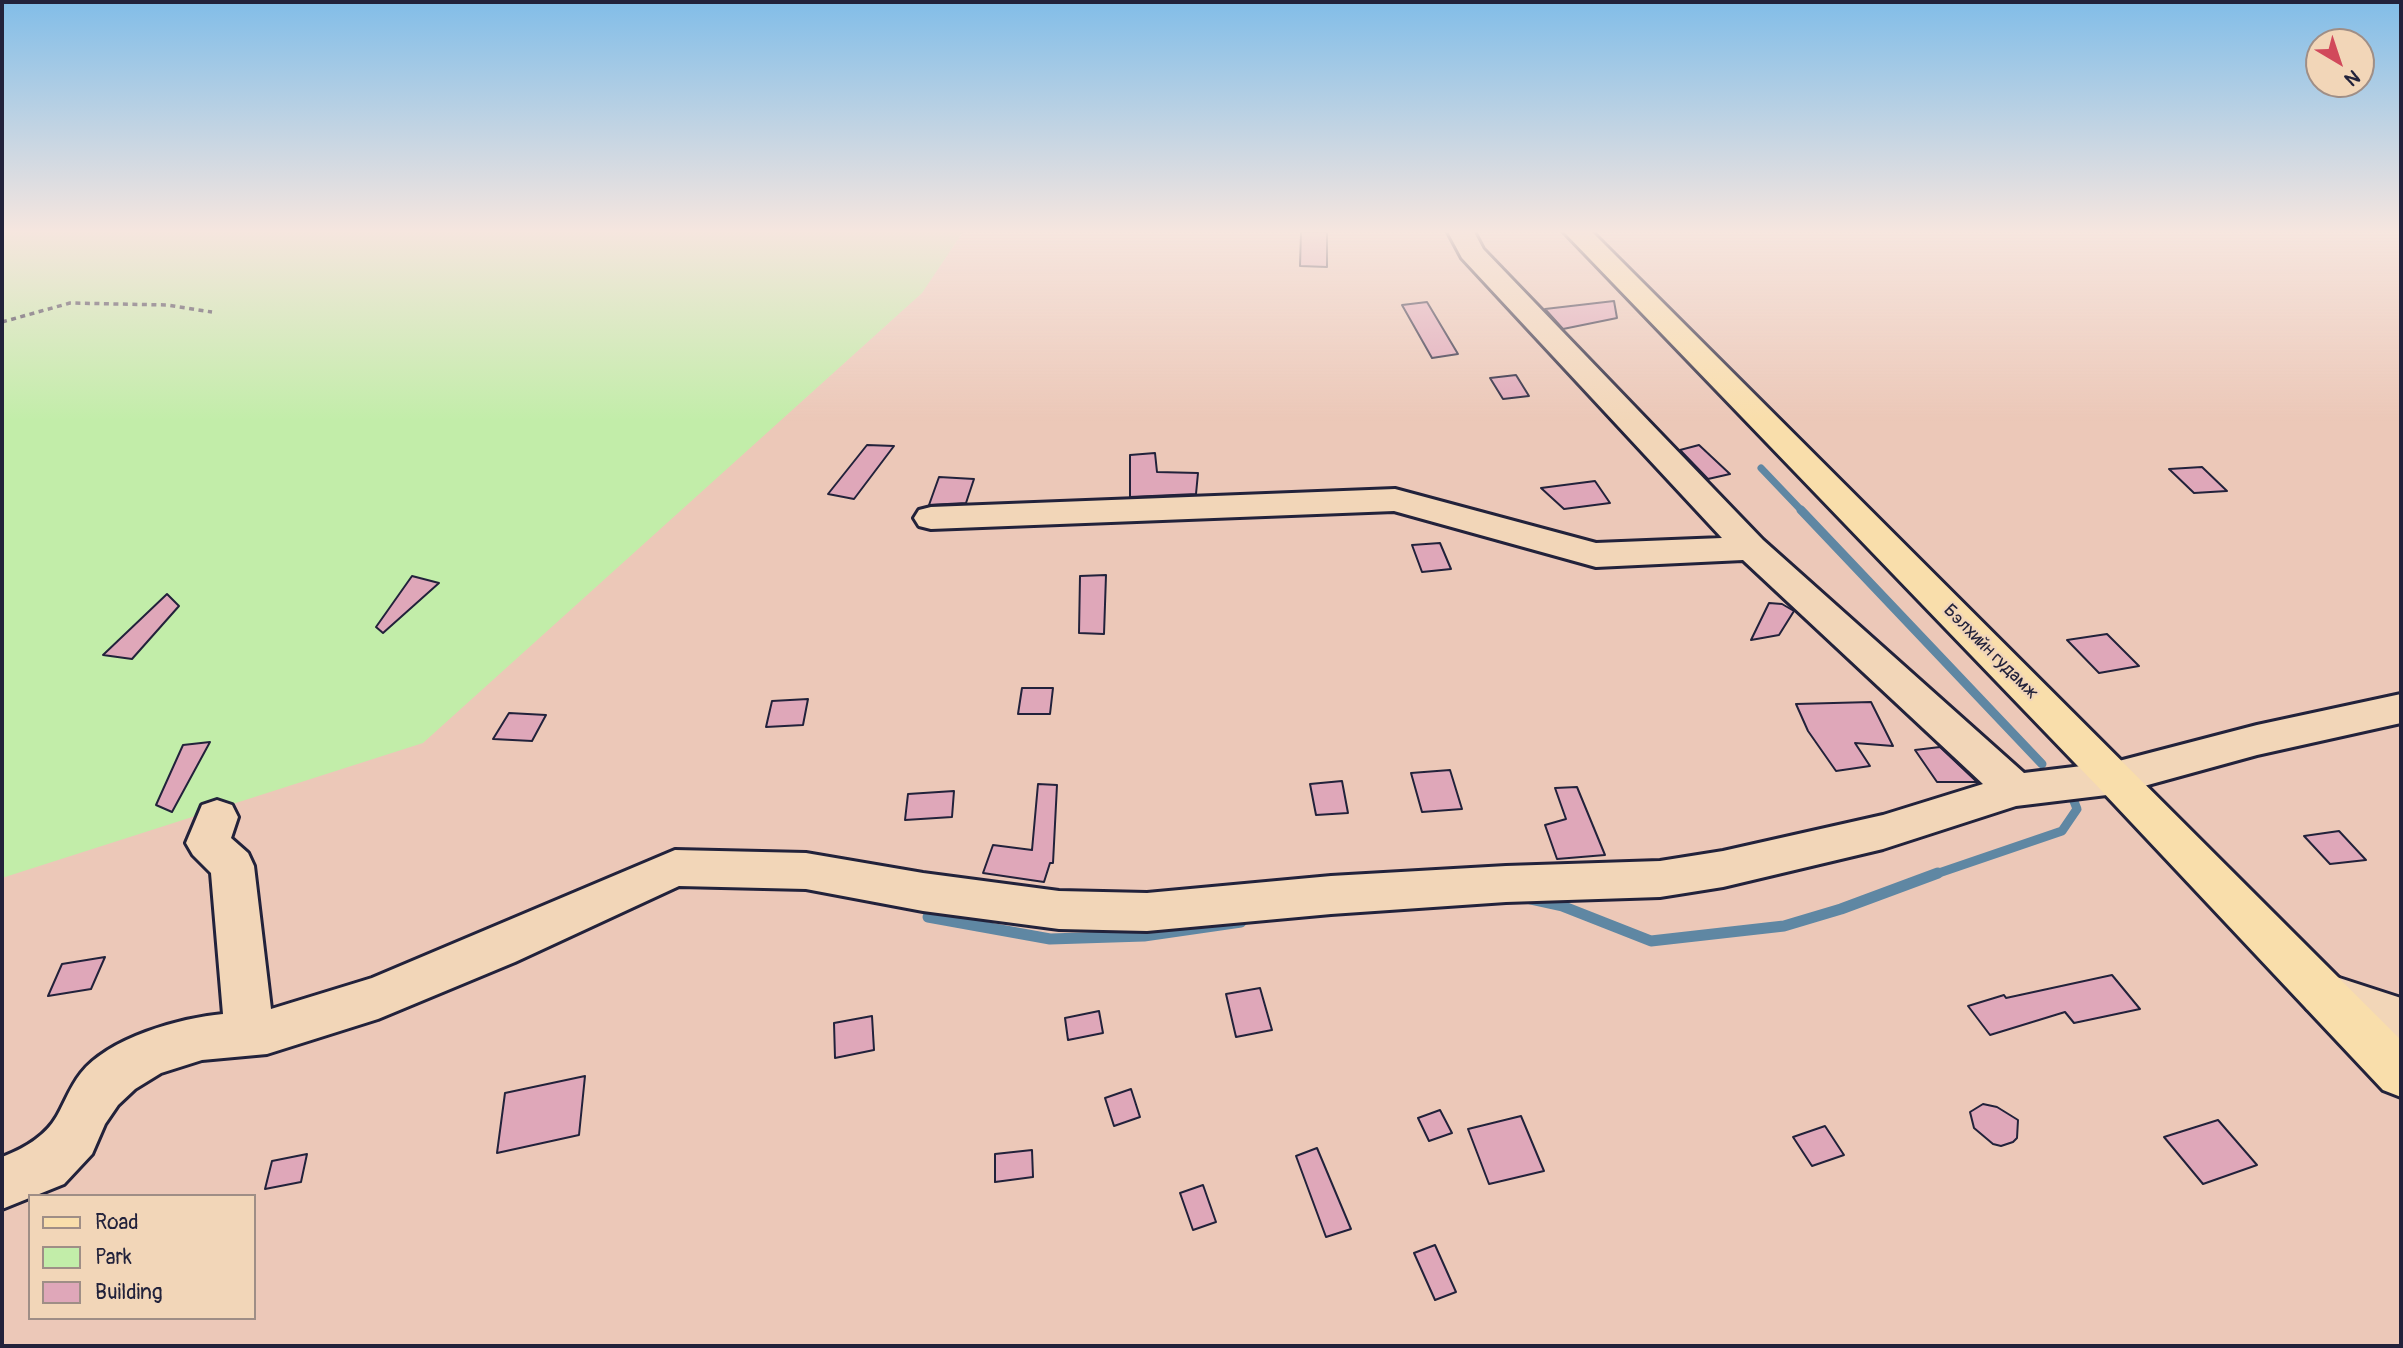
<!DOCTYPE html>
<html>
<head>
<meta charset="utf-8">
<style>
  body { margin:0 }
  #map { position:relative; width:2403px; height:1348px; overflow:hidden; background:#ecc8b8; font-family:Pangolin,sans-serif }
  canvas { display:block }
  .frame { position:absolute; inset:0; border:4px solid #22223b; pointer-events:none }
  .legend { position:absolute; left:28px; top:1194px; width:228px; height:126px; box-sizing:border-box; background:#f2d6b8; border:2px solid #9f8e86; margin:0; padding:9px 12px; list-style:none; font-size:21px; color:#22223b }
  .legend li { display:flex; align-items:center; gap:14px; height:35px }
  .legend b { width:35px; border:2px solid #9f8e86 }
  .north { position:absolute; left:2305px; top:28px; width:70px; height:70px; box-sizing:border-box; background:#f2d6b8; border:2px solid #9f8e86; border-radius:50%; rotate:141deg; font-size:19px; font-weight:700; line-height:28px; text-align:center; color:#22223b }
  .north::after { content:''; display:block; margin:auto; width:24px; height:32px; background:#d1495b; clip-path:polygon(50% 0,100% 100%,50% 72%,0 100%) }
</style>
</head>
<body>
<div id="map">
<canvas width="2403" height="1348"></canvas>
<div class="frame"></div>
<ul class="legend">
<li><b style="height:9px;background:#f9deab"></b>Road</li>
<li><b style="height:19px;background:#c2eda9"></b>Park</li>
<li><b style="height:19px;background:#dfa7b9"></b>Building</li>
</ul>
<div class="north">N</div>
</div>
<script>
const ctx = document.querySelector('canvas').getContext('2d');
ctx.lineJoin = 'round';
function fillPath(path, color) { ctx.fillStyle = color; ctx.fill(path, 'evenodd'); }
function trace(path, color, width, dash) { ctx.strokeStyle = color; ctx.lineWidth = width; ctx.lineCap = dash ? 'butt' : 'round'; ctx.setLineDash(dash || []); ctx.stroke(path); }
function drawText(font, color, halo, rows, align = 'center') {
  ctx.font = font + ' Pangolin,sans-serif'; ctx.lineWidth = 5; ctx.setLineDash([]); ctx.textBaseline = 'middle'; ctx.strokeStyle = halo; ctx.fillStyle = color; for (const [text, x, y, turn = 0] of rows) {
    ctx.save(); ctx.translate(x, y); ctx.rotate((+turn || 0) * Math.PI / 180); ctx.textAlign = isNaN(turn) ? turn : align; if (halo) ctx.strokeText(text, 0, 0); ctx.fillText(text, 0, 0); ctx.restore();
  }
}
fillPath(new Path2D(`
  M2,232H963L922,293L423,743L2,878Z`), '#c2eda9');
trace(new Path2D(`
  M1761,468L1802,511`), '#5f87a3', 7);
trace(new Path2D(`
  M1801,510L2042,764
  M1933,875L2062,831L2077,809L2072,796`), '#5f87a3', 9);
trace(new Path2D(`
  M1530,899L1562,906L1651,941L1784,926L1841,909L1938,873
  M928,917L1050,939L1144,936L1241,922`), '#5f87a3', 11);
const building = new Path2D(`
  M1301,232H1327V267L1300,266Z
  M1614,301L1617,318L1563,329L1545,309Z
  M1427,302L1458,354L1432,358L1402,305Z
  M1516,375L1529,396L1503,399L1490,378Z
  M867,445L894,446L854,499L828,494Z
  M1699,445L1730,474L1708,479L1680,450Z
  M1155,453L1157,472L1198,473L1196,494L1130,497V455Z
  M2202,467L2227,491L2194,493L2169,469Z
  M939,477L974,479L966,503L929,505Z
  M1595,481L1610,503L1564,509L1541,488Z
  M1440,543L1451,569L1422,572L1412,545Z
  M1106,575L1104,634L1079,633L1080,576Z
  M412,576L439,583L383,633L376,627Z
  M167,594L179,606L132,659L103,655Z
  M1769,603L1782,604L1794,611L1779,635L1751,640Z
  M2107,634L2139,666L2099,673L2067,640Z
  M1022,688H1053L1050,714H1018Z
  M808,699L803,725L766,727L772,701Z
  M1871,702L1893,746L1855,743L1870,766L1836,771L1808,731L1796,704Z
  M509,713L546,715L532,741L493,739Z
  M210,742L172,812L156,805L183,745Z
  M1940,747L1977,782H1937L1915,750Z
  M1450,770L1462,809L1422,812L1411,773Z
  M1342,781L1348,813L1316,815L1310,784Z
  M1038,784L1057,785L1053,863H1050L1044,882L983,873L993,845L1032,850Z
  M1577,787L1605,855L1557,859L1545,825L1566,819L1555,788Z
  M954,791L952,817L905,820L908,794Z
  M2339,831L2366,860L2330,864L2304,836Z
  M105,957L91,989L48,996L62,964Z
  M2112,975L2140,1009L2074,1023L2065,1012L1990,1035L1968,1006L2004,995L2006,998Z
  M1260,988L1272,1030L1236,1037L1226,994Z
  M1099,1011L1103,1033L1068,1040L1065,1018Z
  M872,1016L874,1050L835,1058L834,1023Z
  M585,1076L579,1135L497,1153L505,1093Z
  M1131,1089L1140,1117L1114,1126L1105,1098Z
  M1983,1104L1997,1107L2018,1120L2017,1138L2013,1142L2001,1146L1993,1144L1974,1128L1970,1112Z
  M1440,1110L1452,1133L1429,1141L1418,1118Z
  M1521,1116L1544,1171L1489,1184L1468,1129Z
  M2218,1120L2257,1165L2203,1184L2164,1137Z
  M1825,1126L1844,1155L1812,1166L1793,1137Z
  M1317,1148L1351,1229L1326,1237L1296,1156Z
  M1032,1150L1033,1177L995,1182V1154Z
  M307,1154L301,1182L265,1189L272,1161Z
  M1203,1185L1216,1222L1193,1230L1180,1193Z
  M1435,1245L1456,1292L1435,1300L1414,1253Z`);
fillPath(building, '#dfa7b9');
trace(building, '#22223b', 2);
const minor = new Path2D(`
  M1448,232H1474L1483,249L1763,540L2024,773L2115,762L2257,725L2401,694V723L2257,755L2115,794L2016,806L1883,849L1723,887L1660,897L1506,902L1331,914L1147,931L1059,929L923,911L806,889L679,886L515,962L378,1019L267,1054L202,1060L161,1073L135,1089L118,1105L105,1124L92,1154L64,1184L2,1209V1157C23,1149 45,1137 57,1116C65,1102 70,1087 81,1073C109,1038 179,1018 223,1014L211,873L193,855L186,843L202,805L217,800L232,805L238,817L231,838L248,853L254,866L271,1009L372,978L675,850L806,853L923,873L1059,891L1147,893L1331,876L1506,866L1660,861L1723,851L1883,815L1983,784L1743,560L1596,567L1394,511L931,529L919,526L914,518L919,510L931,507L1395,489L1596,543L1722,538L1462,258Z
  M2324,973L2401,998V1042L2307,1009L2300,994L2307,979Z`);
const major = new Path2D(`
  M1564,232H1592L2401,1040V1097L2383,1090L2100,789Z`);
trace(minor, '#22223b', 6);
trace(major, '#22223b', 6);
trace(new Path2D(`
  M2,322L70,303L167,305L212,312`), '#22223b', 3.5, [5, 4.5]);
fillPath(minor, '#f2d6b8');
fillPath(major, '#f9deab');
const sky = ctx.createLinearGradient(0, 0, 0, 421);
sky.addColorStop(0, '#81bde8');
sky.addColorStop(0.55, '#f6e6df');
sky.addColorStop(1, '#f6e6df00');
ctx.fillStyle = sky;
ctx.fillRect(0, 0, 2403, 421);
drawText('18px', '#22223b', '#f2d6b8', [
  ["Бэлхийн гудамж",1990,652,45]
]);
</script>
</body>
</html>
